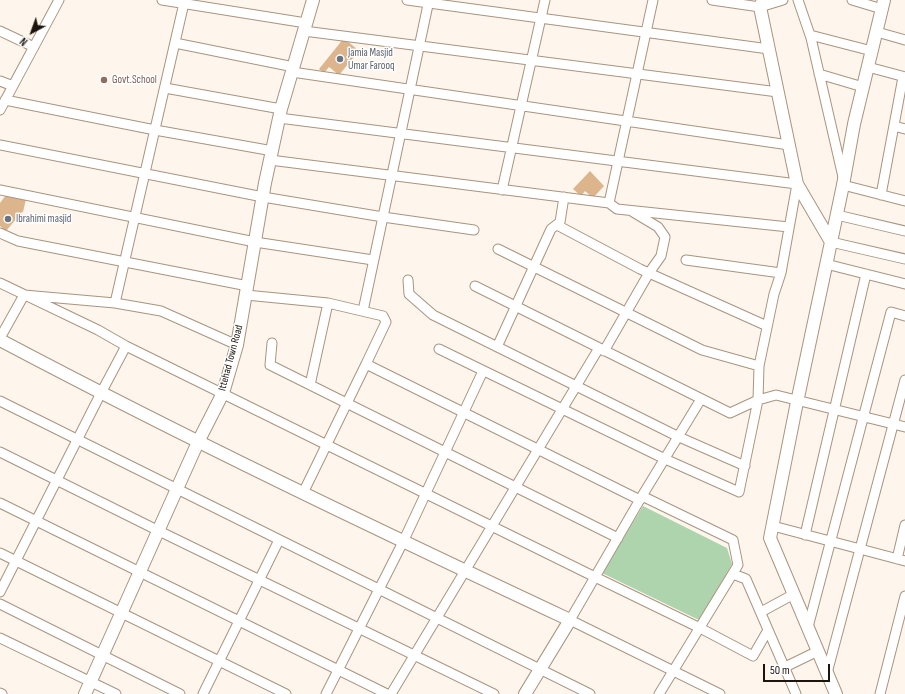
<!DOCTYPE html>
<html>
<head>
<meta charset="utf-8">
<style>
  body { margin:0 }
  #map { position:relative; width:905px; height:694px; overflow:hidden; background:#fef5ec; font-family:"Sofia Sans Condensed",sans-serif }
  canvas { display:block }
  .north { position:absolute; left:12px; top:12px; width:40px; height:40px; -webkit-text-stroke:3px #fff; paint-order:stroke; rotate:221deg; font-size:11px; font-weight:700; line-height:16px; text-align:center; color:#1c140d }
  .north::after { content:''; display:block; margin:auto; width:14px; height:18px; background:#1c140d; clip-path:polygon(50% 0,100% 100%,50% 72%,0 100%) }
  .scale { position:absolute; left:763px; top:664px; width:67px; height:18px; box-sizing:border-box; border:2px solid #1c140d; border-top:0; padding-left:5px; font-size:12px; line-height:14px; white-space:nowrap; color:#1c140d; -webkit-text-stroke:3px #fff; paint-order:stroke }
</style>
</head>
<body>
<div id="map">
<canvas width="905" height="694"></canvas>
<div class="north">N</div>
<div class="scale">50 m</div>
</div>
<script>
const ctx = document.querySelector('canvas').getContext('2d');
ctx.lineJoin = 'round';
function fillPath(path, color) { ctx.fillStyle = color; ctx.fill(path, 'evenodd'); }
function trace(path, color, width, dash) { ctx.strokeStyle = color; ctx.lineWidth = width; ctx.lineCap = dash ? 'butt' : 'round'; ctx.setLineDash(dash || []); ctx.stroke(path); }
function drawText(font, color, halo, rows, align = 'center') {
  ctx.font = font + ' "Sofia Sans Condensed",sans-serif'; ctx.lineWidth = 3; ctx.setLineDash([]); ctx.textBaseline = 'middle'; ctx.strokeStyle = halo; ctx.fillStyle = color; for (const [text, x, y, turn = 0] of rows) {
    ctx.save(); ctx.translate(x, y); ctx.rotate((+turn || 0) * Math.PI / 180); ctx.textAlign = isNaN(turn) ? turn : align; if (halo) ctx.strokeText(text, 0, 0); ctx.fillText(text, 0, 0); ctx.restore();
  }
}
fillPath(new Path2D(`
  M643,506L727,548L732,564L701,621L602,573Z`), '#aed4ae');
fillPath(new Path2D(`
  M344,38L359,51L339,75L329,67L324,73L319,69Z
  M590,171L604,186L593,198L585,191L581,196L573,189Z
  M6,195L26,199L23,212H22L6,231L0,226V203Z`), '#dcb58d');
const minor = new Path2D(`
  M162,0L306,23
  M407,0L769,49
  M712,0L760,7L783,0
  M798,0L811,38L843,177
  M852,0L882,9
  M0,31L34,47
  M304,31L778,92
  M877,32L905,40
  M810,35L872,51
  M175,43L294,67
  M868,67L905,77
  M292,72L789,145
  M819,74L863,87
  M0,81L13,86
  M165,88L281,109
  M5,100L155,130L273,151
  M0,110L59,0
  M279,118L797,184L781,273L774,294L759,366L758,400L739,492L665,459L439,349
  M894,126L905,129
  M0,145L263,197L383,217L474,230
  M270,160L609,203L617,209L789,227
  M843,185L905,201
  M0,190L255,242L373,260
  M502,190L545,0
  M881,195L903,77
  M609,203L653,0
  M837,215L905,231
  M557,225L640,269L767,326
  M0,233L18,241L248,286
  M831,242L905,259
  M498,249L702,350L759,366
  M686,260L781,273
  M826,264L905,284
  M408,280L409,294L433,315L679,437L745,466
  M0,283L98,330L126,346L595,577L700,628L753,656L768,630
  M475,286L730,413L758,400L776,395L905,427
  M246,295L328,303L383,316L386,322L366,364L640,500
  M115,303L184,3
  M363,311L429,0
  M0,338L24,295L115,303L161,311L237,345
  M272,343L270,365L618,538
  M497,347L551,229L560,222L564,197
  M604,351L649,273L661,256L665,237L658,227L633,212
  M310,385L328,303
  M701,399L642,496L570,620L720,694
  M0,401L590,694
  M0,452L159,531L494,694
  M303,493L366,364
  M642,496L733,540L738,565L659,694
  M0,503L387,694
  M773,526L905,561
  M805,535L866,274
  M0,553L286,694
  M897,559L905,525
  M733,574L746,579L796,694
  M0,592L101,393L126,346
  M0,604L180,694
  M761,612L794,594
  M808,627L891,312L905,316
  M0,638L116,694
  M785,667L818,651
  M827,673L905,380
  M0,693L2,694
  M203,694L279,540
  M326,694L403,542L483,371
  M391,694L599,348
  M880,694L905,596`);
const tertiary = new Path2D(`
  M763,0L760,7L797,184L831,242L796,407L770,538L836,694
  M831,242L843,185L854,124L884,0
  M0,340C187,439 378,530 570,620L525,694
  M85,694L198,442L223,393L237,345L265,183L281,109L313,0`);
trace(minor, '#a9947f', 11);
trace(tertiary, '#a9947f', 14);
trace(minor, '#fff', 9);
trace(tertiary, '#fff', 12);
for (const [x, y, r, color] of [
  [340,59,4,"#6b7280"],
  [104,80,4,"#8d6e63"],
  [8,219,4,"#6b7280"]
]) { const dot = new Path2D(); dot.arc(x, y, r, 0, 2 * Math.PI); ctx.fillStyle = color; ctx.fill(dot); trace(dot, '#fff', 1.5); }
drawText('11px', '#5b616d', '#fff', [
  ["Jamia Masjid",348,53],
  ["Umar Farooq",348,66],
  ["Ibrahimi masjid",16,219]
], 'left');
drawText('11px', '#785e54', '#fff', [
  ["Govt.School",112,80]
], 'left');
drawText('11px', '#1c140d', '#fff', [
  ["Ittehad Town Road",231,358,-75]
]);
</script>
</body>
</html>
